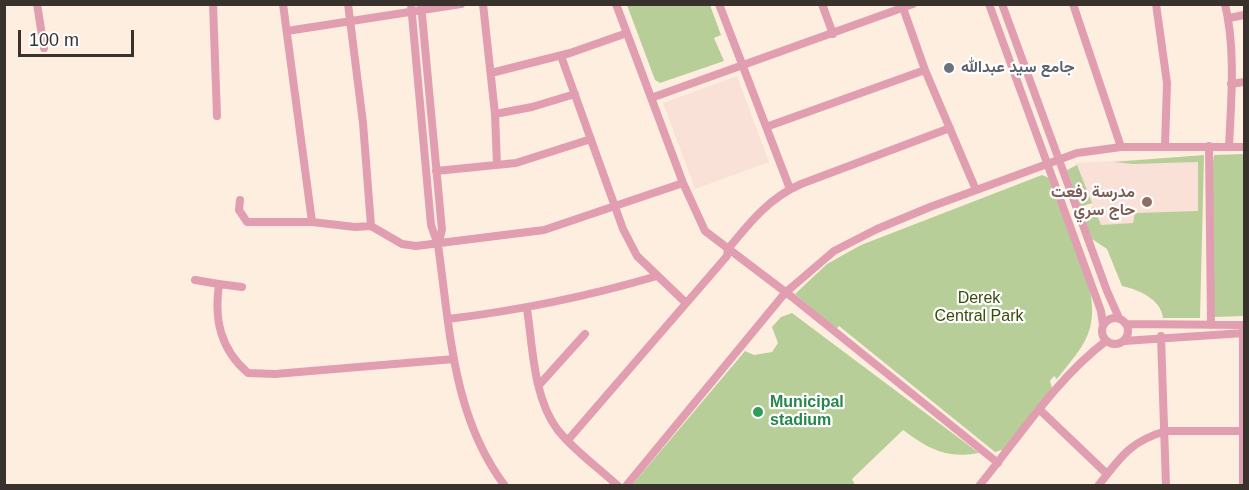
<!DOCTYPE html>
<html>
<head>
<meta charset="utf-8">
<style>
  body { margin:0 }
  #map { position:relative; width:1249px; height:490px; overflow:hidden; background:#feeedf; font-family:Arial,sans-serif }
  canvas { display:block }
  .frame { position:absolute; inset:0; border:6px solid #38312c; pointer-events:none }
  .scale { position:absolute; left:18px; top:30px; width:116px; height:27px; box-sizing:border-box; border:3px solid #38312c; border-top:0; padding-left:8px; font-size:18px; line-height:21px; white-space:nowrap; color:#38312c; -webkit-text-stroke:4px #fefefe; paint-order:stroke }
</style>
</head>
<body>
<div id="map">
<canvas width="1249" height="490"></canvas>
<div class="frame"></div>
<div class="scale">100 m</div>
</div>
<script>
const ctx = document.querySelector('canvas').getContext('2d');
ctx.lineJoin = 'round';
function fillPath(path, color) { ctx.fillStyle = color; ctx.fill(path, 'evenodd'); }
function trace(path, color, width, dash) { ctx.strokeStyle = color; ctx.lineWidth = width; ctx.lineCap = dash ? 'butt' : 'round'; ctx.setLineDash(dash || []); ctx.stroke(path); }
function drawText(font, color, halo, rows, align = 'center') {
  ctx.font = font + ' Arial,Vazirmatn,sans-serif'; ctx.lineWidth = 4.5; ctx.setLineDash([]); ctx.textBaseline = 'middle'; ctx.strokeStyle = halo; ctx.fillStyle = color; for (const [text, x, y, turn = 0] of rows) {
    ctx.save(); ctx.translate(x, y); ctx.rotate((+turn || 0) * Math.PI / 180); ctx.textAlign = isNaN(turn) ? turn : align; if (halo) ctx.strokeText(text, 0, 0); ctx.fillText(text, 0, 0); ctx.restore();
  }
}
fillPath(new Path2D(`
  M737,76L769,162L695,189L663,103Z
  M1204,156L1202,249H1109L1075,163Z`), '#f9e1d7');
fillPath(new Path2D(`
  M627,5H710L721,35L714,38L724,61L660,83L655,80Z
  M1244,154V316L1214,317L1211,177L1214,155Z
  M1204,155L1200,318H1163C1161,299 1139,290 1122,286L1107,249L1092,239L1081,212L1094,207L1101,225L1133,223L1135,213L1198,211V162L1133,164L1114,162Z
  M1077,165L1092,203L1080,207L1067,170Z
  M1042,175L1049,178C1064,217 1102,289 1090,328C1085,347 1069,363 1057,379L1054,376L1050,381L1052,388L1005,449L995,452L839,326L836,329L795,294L827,264L861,245Z
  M792,313L979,453C946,459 929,449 903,430L852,479L855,485H632L745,351L754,355L772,352L778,343L772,327L781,317Z`), '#b8ce98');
trace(new Path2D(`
  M37,4L44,48
  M213,4L217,116
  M283,4L312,222L355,227L371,226L363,123L348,4
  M411,4L431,225L438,245C450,328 452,416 505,486
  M421,4L442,230L438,245
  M483,4L495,114L532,107L575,94
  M616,4L683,183L705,231L792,297L998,463
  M719,4L790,189
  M822,4L833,34
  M989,4L1101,311L1103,325
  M1002,4L1107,291L1119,318
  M1073,4L1121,147
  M1156,4L1167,83L1165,146
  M1225,4C1236,50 1231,101 1229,147
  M902,5L925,70L976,190
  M1229,18L1244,15
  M287,31L461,4
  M561,56L623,229L637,256L686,303
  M491,73L570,53L627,33
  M1231,84L1244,82
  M651,98L913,4
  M495,114L497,165
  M766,127L925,70
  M1209,146L1211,325
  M436,171L516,163L591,139
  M240,200L239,210L247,222H312
  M371,226L402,244L416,246L544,230L683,183
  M195,280L219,284
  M242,287L219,284C214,319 220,349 248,373L275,374L454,359
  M527,309C533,348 533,396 557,429C573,450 599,468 618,486
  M1102 331a13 13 0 1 1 26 0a13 13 0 1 1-26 0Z
  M448,319C522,310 586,297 657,276
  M1126,324L1244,325
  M1243,325V486
  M1161,336L1166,486
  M1124,341L1244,333
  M539,385L585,334
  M1040,410L1107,474
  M568,440L727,256L728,249C750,222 769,198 801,184L950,128
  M626,486L785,293L834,251L877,229L930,207L1077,153L1121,147H1244
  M979,486C1019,437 1056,379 1106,341
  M1098,486C1120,458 1130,441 1166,431H1244`), '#e19eb1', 8);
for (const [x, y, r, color] of [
  [949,68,6,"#6b7280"],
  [1147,202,6,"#8d6e63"],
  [758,412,6,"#2e9e5b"]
]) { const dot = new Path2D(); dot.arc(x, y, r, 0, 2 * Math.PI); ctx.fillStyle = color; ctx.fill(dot); trace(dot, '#fefefe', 2); }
drawText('bold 16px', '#5b616d', '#fefefe', [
  ["جامع سيد عبدالله",961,68]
], 'left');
drawText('bold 16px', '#785e54', '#fefefe', [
  ["مدرسة رفعت",1135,193],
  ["حاج سري",1135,211]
], 'right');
drawText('16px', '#374c09', '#fefefe', [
  ["Derek",979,299],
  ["Central Park",979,317]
]);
drawText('bold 16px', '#27864d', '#fefefe', [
  ["Municipal",770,403],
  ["stadium",770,421]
], 'left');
</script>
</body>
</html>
